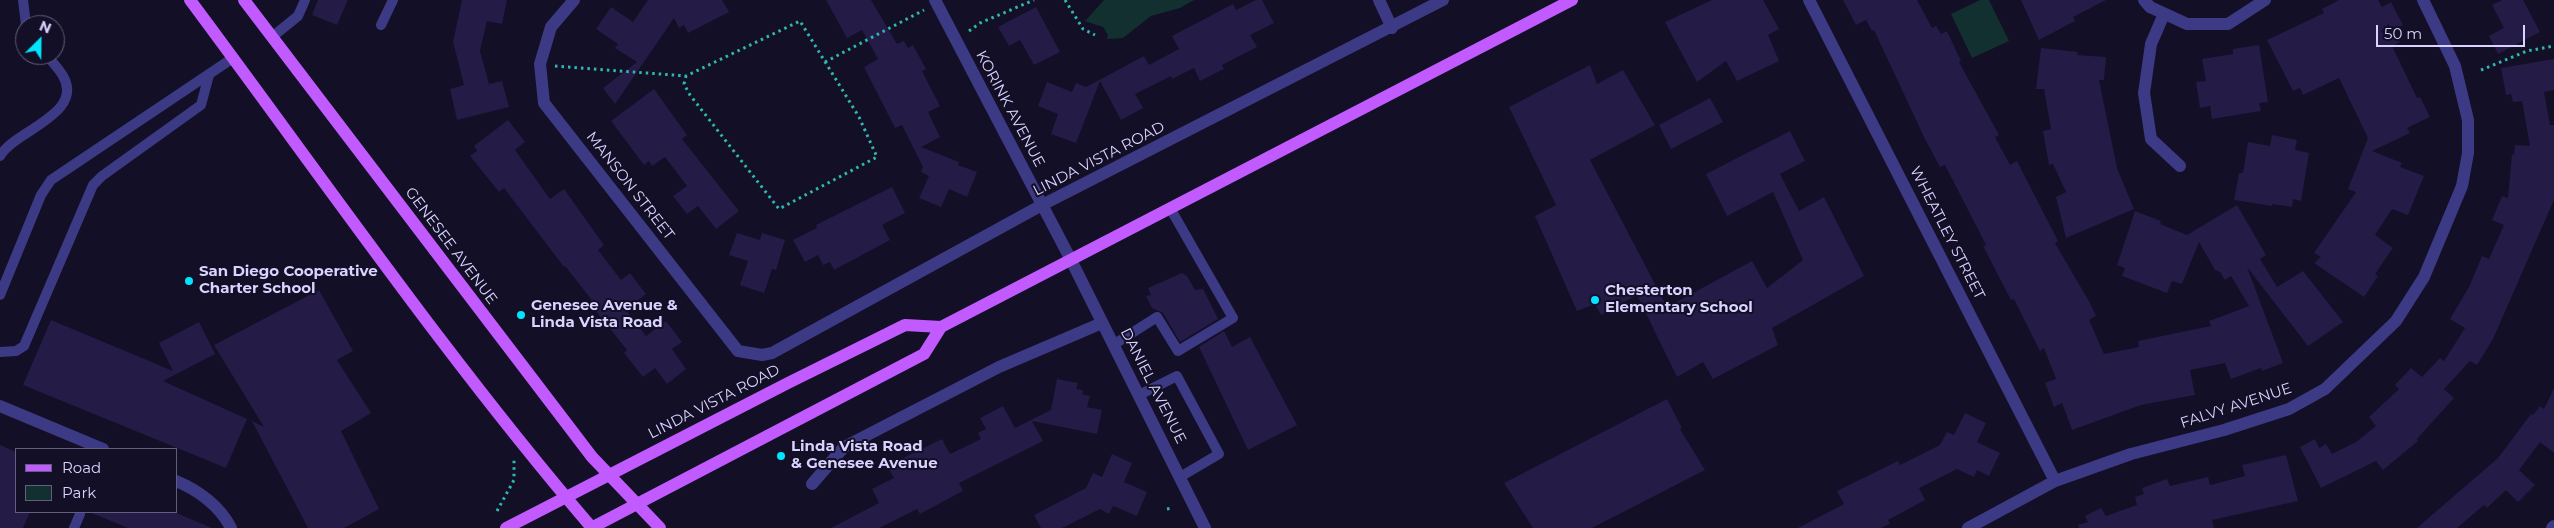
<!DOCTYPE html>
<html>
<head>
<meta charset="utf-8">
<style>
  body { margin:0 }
  #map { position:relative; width:2554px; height:528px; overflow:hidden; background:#130f26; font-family:Montserrat,sans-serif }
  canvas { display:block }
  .legend { position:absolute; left:15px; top:448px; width:162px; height:65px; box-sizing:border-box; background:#130f26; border:1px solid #625e7d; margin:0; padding:6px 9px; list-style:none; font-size:15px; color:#d9d4ff }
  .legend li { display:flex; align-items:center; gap:10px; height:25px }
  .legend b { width:25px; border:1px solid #625e7d }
  .north { position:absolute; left:15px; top:15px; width:50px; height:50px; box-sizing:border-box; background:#130f26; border:1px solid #625e7d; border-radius:50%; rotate:23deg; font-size:14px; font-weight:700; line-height:20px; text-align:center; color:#d9d4ff }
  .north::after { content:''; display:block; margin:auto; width:18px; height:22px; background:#00e5ff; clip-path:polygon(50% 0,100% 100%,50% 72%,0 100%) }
  .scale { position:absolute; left:2376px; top:25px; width:149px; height:22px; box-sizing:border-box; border:2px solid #d9d4ff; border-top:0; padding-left:6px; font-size:15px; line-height:18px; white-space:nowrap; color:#d9d4ff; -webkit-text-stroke:4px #130f26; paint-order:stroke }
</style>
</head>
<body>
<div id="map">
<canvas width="2554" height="528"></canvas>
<ul class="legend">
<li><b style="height:6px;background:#c25bff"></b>Road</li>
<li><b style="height:14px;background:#12302f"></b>Park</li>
</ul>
<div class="north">N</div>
<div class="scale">50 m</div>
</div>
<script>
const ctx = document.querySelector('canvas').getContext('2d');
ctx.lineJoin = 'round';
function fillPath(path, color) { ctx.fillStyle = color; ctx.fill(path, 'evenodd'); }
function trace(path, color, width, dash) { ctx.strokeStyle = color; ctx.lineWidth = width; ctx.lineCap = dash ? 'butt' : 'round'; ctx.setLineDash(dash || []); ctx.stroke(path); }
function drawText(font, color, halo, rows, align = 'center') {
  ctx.font = font + ' Montserrat,sans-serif'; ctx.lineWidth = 4; ctx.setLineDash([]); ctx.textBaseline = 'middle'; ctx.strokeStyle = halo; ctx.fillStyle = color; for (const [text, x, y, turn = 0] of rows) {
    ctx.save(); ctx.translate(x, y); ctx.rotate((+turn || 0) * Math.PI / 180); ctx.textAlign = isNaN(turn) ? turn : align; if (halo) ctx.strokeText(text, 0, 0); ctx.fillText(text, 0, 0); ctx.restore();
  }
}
fillPath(new Path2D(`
  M1104,0H1194L1180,8L1151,16L1123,38L1107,39L1108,35L1103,27L1085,21Z
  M1980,0H1989L2009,41L1972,58L1951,14Z`), '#12302f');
fillPath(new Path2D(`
  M318,0H348L337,25L312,15Z
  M462,0H507L502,24L487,21L480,51L489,84L502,81L509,107L457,120L450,89L464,85L453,42Z
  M648,0H722L729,12L688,33L684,25L679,28L674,18L615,104L603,88L637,62L615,48L618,44L596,29L611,7L633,22Z
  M826,0H871L897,44L904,41L908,48L913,45L926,69L922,71L940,106L928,112L940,137L921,147L959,162L958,165L977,172L967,197L949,189L941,207L919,198L929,176L921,172L923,167L902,125L895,128L864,67L878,59L862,30L847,38Z
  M1256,0H1262L1274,23L1250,35L1257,47L1222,65L1224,69L1200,81L1194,68L1172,79L1171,76L1135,94L1143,108L1121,120L1100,81L1076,143L1051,134L1058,114L1038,106L1047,82L1072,92L1076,83L1086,87L1144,56L1149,65L1179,49L1172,36L1233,4L1236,10Z
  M1712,0H1763L1779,29L1768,35L1779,61L1737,81L1726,61L1697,82L1665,22Z
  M1843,0H1917L1932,28L1936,26L1941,34L1947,31L1961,61L1959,62L1999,135L1995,137L2010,165L2017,161L2058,241L2055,243L2090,303L2096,316L2089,320L2104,354L2139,347L2138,341L2211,326L2209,321L2249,306L2231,276L2225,280L2220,272L2215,270L2199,242L2182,284L2172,281L2167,293L2122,276L2125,268L2117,265L2135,211L2161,221L2160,224L2187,235L2237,205L2266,255L2260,259L2277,287L2303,271L2343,322L2308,346L2247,267L2283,363L2262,371L2261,368L2231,379L2225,363L2190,370L2195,395L2141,405L2072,430L2062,403L2054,407L2045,383L2056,379L2044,348L2040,351L2014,299L2011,300L1983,246L1986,245L1945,165L1940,167L1924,137L1874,30L1872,31L1866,20L1856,25Z
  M2021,0H2106L2073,17L2075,21L2039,40Z
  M2339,0H2378L2382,7L2391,2L2403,25L2394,30L2400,42L2392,46L2417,98L2420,97L2430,117L2407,128L2410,133L2372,151L2402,163L2400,167L2424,176L2408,215L2392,209L2375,235L2393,248L2375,274L2378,276L2364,297L2314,263L2321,257L2314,253L2356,192L2348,189L2368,138L2339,78L2303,95L2300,88L2293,91L2267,40L2324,13L2322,9Z
  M2502,0H2523L2540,32L2498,54L2489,36L2504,28L2492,5Z
  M1036,7L1060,52L1034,65L1020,40L1009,46L998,27Z
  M2259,45L2268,102L2259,103L2261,111L2212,119L2210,106L2200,108L2196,82L2206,81L2202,59L2233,54V49Z
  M2041,48L2078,52L2077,55L2106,57L2104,80H2099L2117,168L2134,209L2066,238L2056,197L2066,192L2053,164L2049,165L2043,131L2051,129L2044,89H2036Z
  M2554,59V90L2544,92L2550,125H2554V200L2493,339L2477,365L2470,361L2444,389L2454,398L2417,439L2418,441L2383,470L2376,461L2321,488L2300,447L2315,439L2319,448L2326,444L2332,454L2356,442L2376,426L2369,417L2399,389L2395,385L2411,368L2422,377L2440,358L2444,361L2465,328L2450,319L2469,287L2482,256L2489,259L2504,225L2492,220L2502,196L2508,198L2512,154L2514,155L2515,145L2530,146L2522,101L2513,102L2511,94L2506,95L2501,68Z
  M1590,65L1597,84L1623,70L1655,125L1590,160L1667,307L1752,261L1767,288L1803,260L1773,192L1727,216L1706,174L1790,131L1805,161L1780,174L1799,211L1824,197L1864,276L1772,328L1778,345L1713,379L1703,362L1677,377L1637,295L1601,315L1595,304L1577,311L1535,216L1556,205L1509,107Z
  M654,89L687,135L682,139L739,211L716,229L698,206L687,214L673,196L687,186L665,157L652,166L649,161L644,165L611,121Z
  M1710,98L1723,122L1671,149L1659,125Z
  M508,120L525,142L515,150L550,199L564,189L604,245L598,250L621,280L630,273L646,294L626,310L646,336L666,321L682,342L672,349L686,369L667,384L655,368L643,377L624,353L627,350L595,310L591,299L565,266L564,267L504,188L499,192L470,156L477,151L474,146Z
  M2272,135L2297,140L2295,150L2309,153L2301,201L2293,199L2292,207L2272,204V206L2234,200L2239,173H2243L2248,142L2270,146Z
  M892,187L905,213L882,225L890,240L834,270L830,262L823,265L818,255L805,262L793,240L817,228L816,225Z
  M737,233L760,240L762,233L785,240L776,270L772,269L764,293L740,285L748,261L729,255Z
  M1182,273L1187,276L1195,290L1203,289L1218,319L1180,342L1163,313L1152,308L1146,296L1151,295L1148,288Z
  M319,290L353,351L337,360L371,413L341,431L379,509L344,528H308L252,421L264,427L214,345Z
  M51,320L173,371L159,343L199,322L215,354L163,381L247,419L226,468L23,385Z
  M1224,331L1232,347L1250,337L1297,425L1248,450L1199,347Z
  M1057,379L1078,383L1076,389L1083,390L1082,394L1090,396L1087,407L1102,410L1097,434L1032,421L1043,441L959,483L963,491L920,514L917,509L879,528H831L879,503L872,489L894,478L887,466L942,439L950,454L981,439L978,433L986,429L980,418L1003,406L1015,428L1051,410Z
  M2554,388V453L2540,442L2519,470L2535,485L2518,502L2506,490L2487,508L2484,505L2457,528H2417L2498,458L2531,414L2533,415L2540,406L2544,409Z
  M1667,399L1682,428L1680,429L1705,470L1592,528H1533L1504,483Z
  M1965,413L1986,423L1977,442L2000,453L1989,476L1977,470L1974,477L1957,469L1919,488L1925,500L1888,520L1890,524L1881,528H1798L1844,504L1837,491L1898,461L1900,465L1940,445L1947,432L1954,435Z
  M0,445L16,452V512H30L23,528H0Z
  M1112,454L1132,463L1124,482L1147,492L1137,516L1113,506L1109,514L1100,509L1062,528H1041L1034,515L1086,488L1093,473L1102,477Z
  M2286,455L2298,501L2212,520L2214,528H2079L2078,525L2088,522L2085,516L2101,508L2106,516L2137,505L2135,497L2144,494L2142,488L2167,479L2170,486L2208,477L2210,485L2245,476L2242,465Z
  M89,512H174L212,528H128Z`), '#241b47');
trace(new Path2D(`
  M1065,0L1083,29L1095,35
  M969,31L980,23L1034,0
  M825,62L924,10
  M555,66L686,76L800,21L859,117L877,157L779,209L690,95L684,84L686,76
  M2481,70L2527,51L2554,46
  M1167,509L1172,508
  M497,511L514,480V460`), '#2fb8b0', 3, [2.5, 4]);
trace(new Path2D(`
  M23,0L26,25
  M381,25L393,0
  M272,37L298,16L305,0
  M0,156C14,131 85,114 63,76C59,69 52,62 47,55
  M0,295L41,195L51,180L233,58
  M1113,345L1157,317L1178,351L1233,318L1170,208
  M0,352L16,351L24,346L93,185L102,176L201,105L209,75
  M1139,395L1177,376L1219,454L1180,477
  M74,528L80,514`), '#3d3a85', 10);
trace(new Path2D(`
  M574,0L551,27L540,64L544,103L738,351L762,355L772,353L1042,205L1443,0
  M935,0L1071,260L1205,528
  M1379,0L1392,28
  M1809,0L2055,481
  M2144,0L2150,7L2187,24H2228L2265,0
  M2164,14L2151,44L2144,93L2151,139L2180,166
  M0,406L103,449
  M176,481C198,490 220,506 231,528
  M812,484L844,447L999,367L1102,323
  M1968,528L2055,481L2131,454L2224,430L2289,409L2325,389L2396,321L2424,277L2462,186L2468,153V120L2455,66L2423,0
  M2552,528L2554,526`), '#3d3a85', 12);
trace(new Path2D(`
  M190,0C322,177 448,360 592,528
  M244,0L592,457L660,528
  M506,528L788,383L905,325L941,327L1572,0
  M591,528L924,354L941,327`), '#c25bff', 12);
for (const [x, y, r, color] of [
  [189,281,5,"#00e5ff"],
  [1595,300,5,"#00e5ff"],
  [521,315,5,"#00e5ff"],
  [781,456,5,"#00e5ff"]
]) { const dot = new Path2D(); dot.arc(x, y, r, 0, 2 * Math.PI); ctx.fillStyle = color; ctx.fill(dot); trace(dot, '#130f26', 2); }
drawText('15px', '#d9d4ff', '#130f26', [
  ["KORINK AVENUE",1010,109,62],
  ["LINDA VISTA ROAD",1099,159,-27],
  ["MANSON STREET",630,186,52],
  ["WHEATLEY STREET",1947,233,63],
  ["GENESEE AVENUE",451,246,53],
  ["DANIEL AVENUE",1153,386,63],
  ["LINDA VISTA ROAD",714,402,-27],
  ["FALVY AVENUE",2236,406,-18]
]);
drawText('bold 15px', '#d9d4ff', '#130f26', [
  ["San Diego Cooperative",199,272],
  ["Charter School",199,289],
  ["Chesterton",1605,291],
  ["Elementary School",1605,308],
  ["Genesee Avenue &",531,306],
  ["Linda Vista Road",531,323],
  ["Linda Vista Road",791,447],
  ["& Genesee Avenue",791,464]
], 'left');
</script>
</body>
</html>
